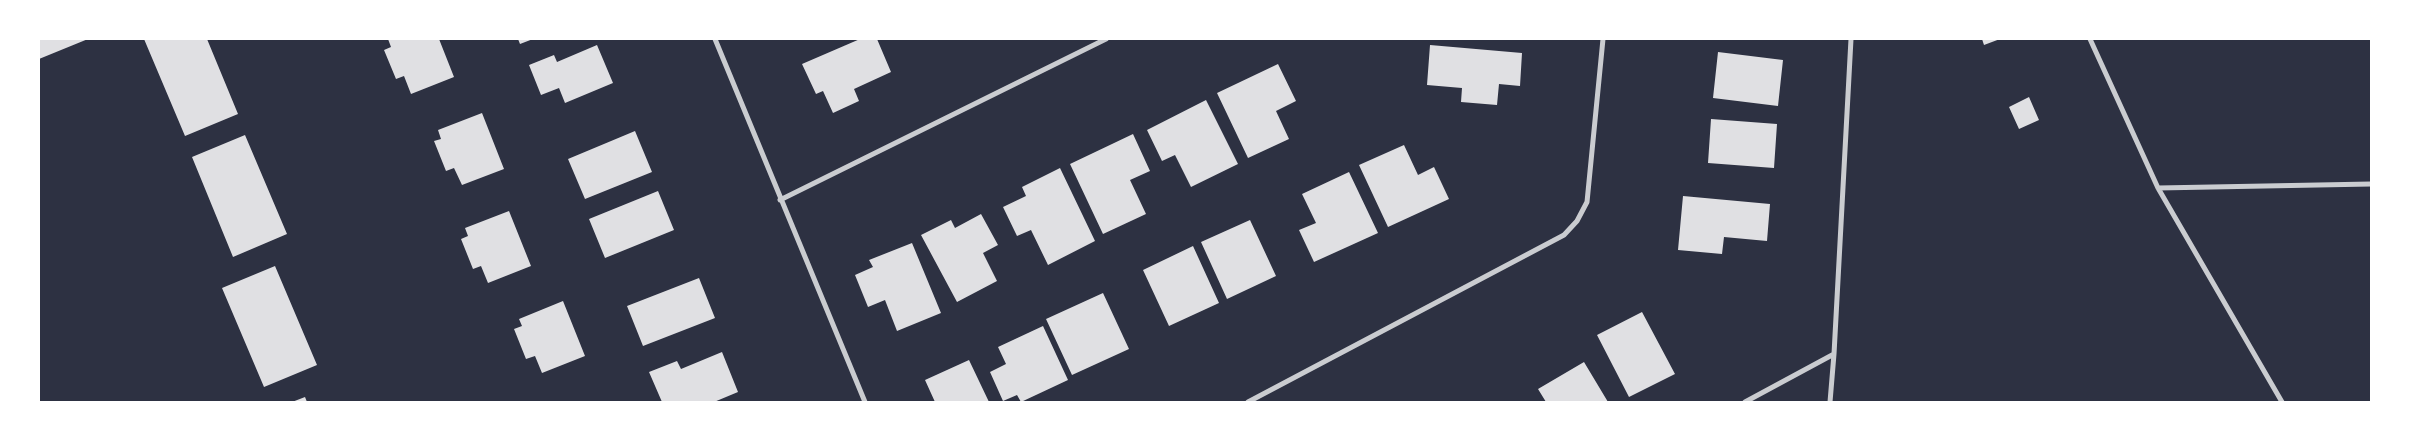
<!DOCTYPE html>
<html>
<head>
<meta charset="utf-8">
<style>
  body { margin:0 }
  #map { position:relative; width:2410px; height:441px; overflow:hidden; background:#2d3142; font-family:Barlow,sans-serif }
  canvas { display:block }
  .frame { position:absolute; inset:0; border:40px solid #fff; pointer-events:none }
</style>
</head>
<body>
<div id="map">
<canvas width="2410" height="441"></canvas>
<div class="frame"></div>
</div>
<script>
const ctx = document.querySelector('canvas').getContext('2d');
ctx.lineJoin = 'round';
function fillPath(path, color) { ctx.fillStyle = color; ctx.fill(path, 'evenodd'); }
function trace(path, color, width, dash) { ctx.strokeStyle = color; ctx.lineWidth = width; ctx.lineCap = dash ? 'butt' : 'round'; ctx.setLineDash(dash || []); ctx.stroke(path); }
fillPath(new Path2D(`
  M39,39H88L39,59Z
  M144,39H207L238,114L185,136Z
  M388,39H439L454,77L411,94L404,76L396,79L384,50L391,47Z
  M518,39H533L520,44Z
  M860,39H877L891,72L854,89L859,101L833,113L823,91L816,94L802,64Z
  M1982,39H2000L1984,45Z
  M597,45L613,83L565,103L559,88L541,95L529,65L554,55L557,62Z
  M1430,45L1522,53L1520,86L1499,84L1497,105L1461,102L1462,88L1427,85Z
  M1718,52L1783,60L1778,106L1713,98Z
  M1278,64L1296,101L1276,111L1289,139L1248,158L1217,93Z
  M2029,97L2039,120L2019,129L2009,107Z
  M1206,100L1238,164L1191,187L1175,155L1162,161L1147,130Z
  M482,113L504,169L462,185L454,168L446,171L434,141L441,139L438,130Z
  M1711,119L1777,124L1774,168L1708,163Z
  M635,131L652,172L585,199L568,159Z
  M1133,134L1150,171L1130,180L1146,214L1103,234L1070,164Z
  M245,135L287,234L233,257L192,157Z
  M1404,145L1418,175L1434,167L1449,199L1388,227L1359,165Z
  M1060,168L1095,241L1048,265L1031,230L1017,236L1003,207L1026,196L1022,187Z
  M1349,172L1378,233L1314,262L1299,230L1316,223L1302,194Z
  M658,191L674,230L605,258L589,219Z
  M1683,196L1770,204L1767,241L1724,237L1722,254L1678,250Z
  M509,211L531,266L488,283L481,266L473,269L461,239L468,236L465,228Z
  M981,214L998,245L983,253L997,281L957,302L921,235L951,220L955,228Z
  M1250,220L1276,276L1227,299L1201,242Z
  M912,243L941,313L897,331L885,300L868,307L855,275L873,267L869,260Z
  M1193,246L1219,303L1169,326L1143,270Z
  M275,266L317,365L264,387L222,288Z
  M699,278L715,318L643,346L627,306Z
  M1103,293L1129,349L1072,375L1046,319Z
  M563,301L585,356L542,373L535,356L526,359L514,329L522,326L519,319Z
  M1642,312L1675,374L1629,397L1597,335Z
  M1043,326L1068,380L1021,402L1017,395L1003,401L990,372L1006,364L998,347Z
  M722,352L738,392L714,402H662L649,372L677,361L681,369Z
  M969,360L989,402H935L925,380Z
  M1584,362L1608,402H1546L1538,389Z
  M305,397L307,402H292Z`), '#e0e0e3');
trace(new Path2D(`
  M715,39L865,402
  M2090,39L2158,188L2282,402
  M2158,188L2371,184
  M780,200L1106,39
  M1248,402L1564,235L1577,221L1587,202L1603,39
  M1745,402L1834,354L1851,39
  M1830,402L1834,354`), '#caccd0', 5);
</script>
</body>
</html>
